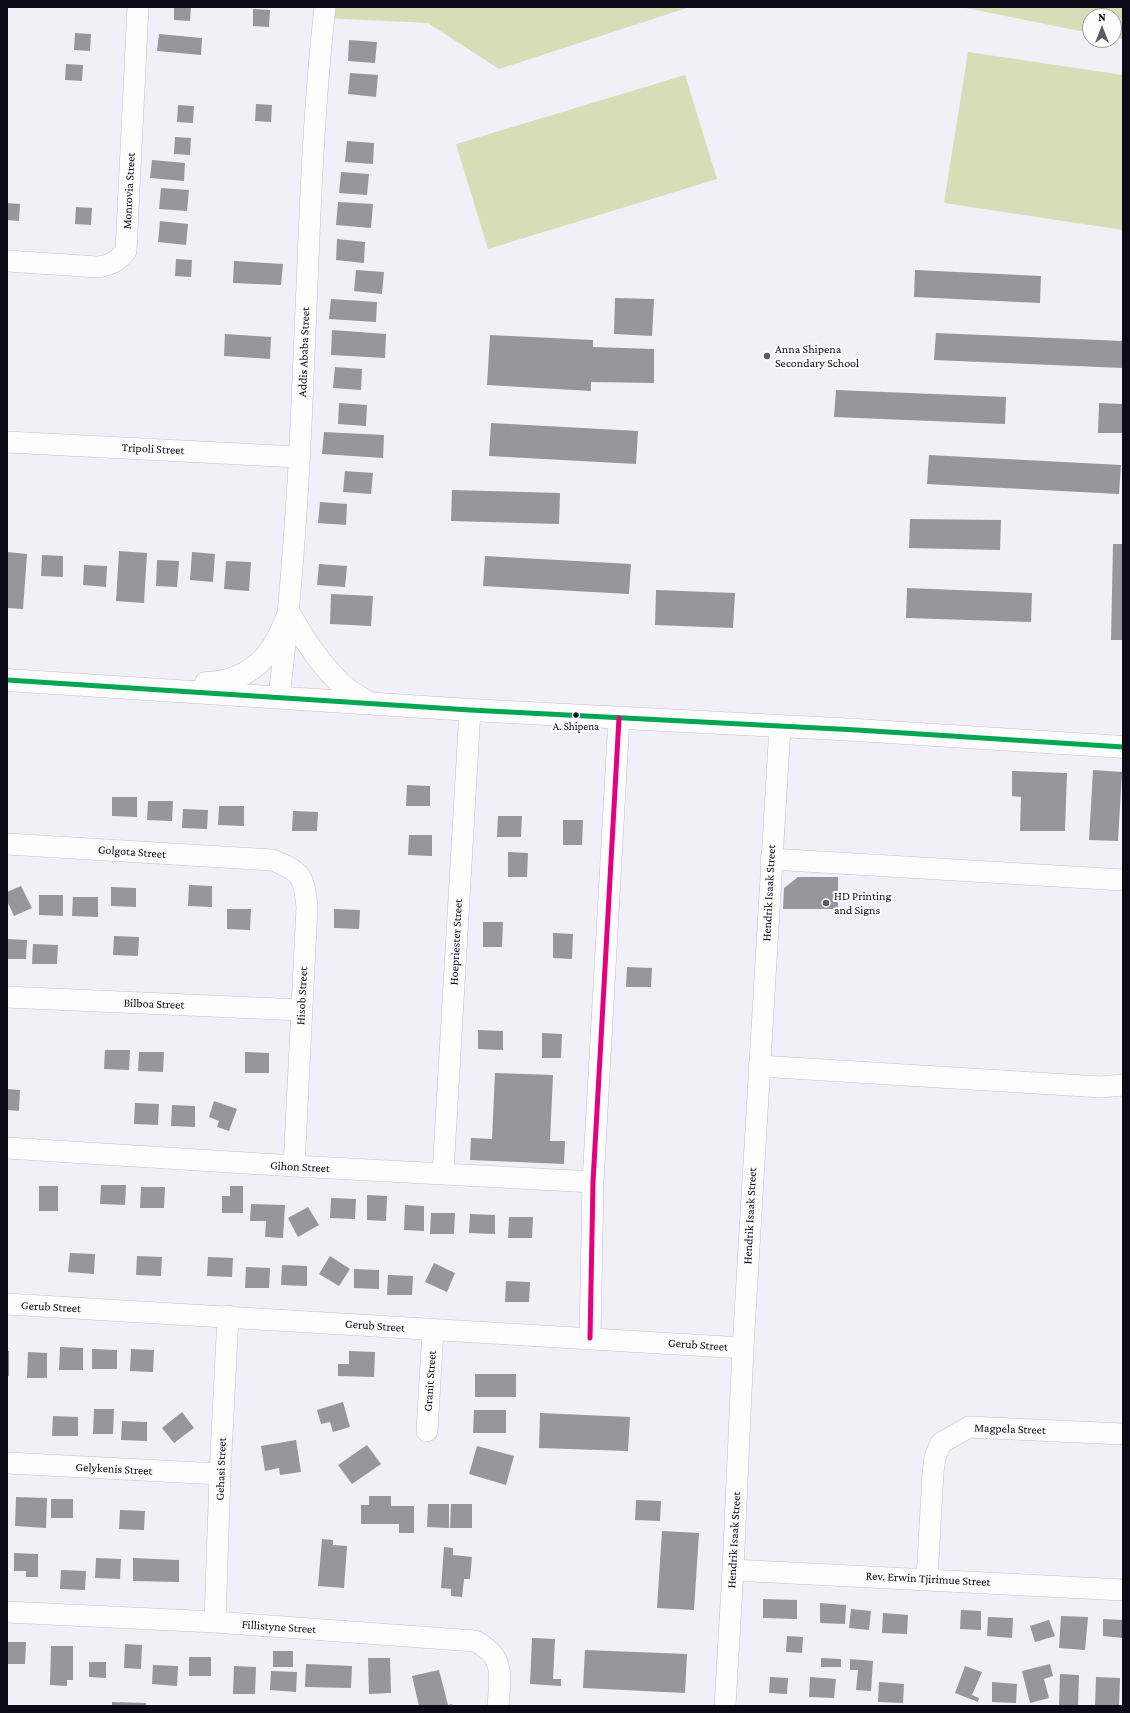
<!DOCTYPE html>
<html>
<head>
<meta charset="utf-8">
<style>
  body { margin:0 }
  #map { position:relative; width:1130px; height:1713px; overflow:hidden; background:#f1f0f8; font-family:"Crimson Pro",serif }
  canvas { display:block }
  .frame { position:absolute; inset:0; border:8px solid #0c0a16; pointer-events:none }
  .north { position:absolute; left:1082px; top:8px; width:40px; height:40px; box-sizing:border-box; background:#fcfcfc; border:1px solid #9c9ba0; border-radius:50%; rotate:0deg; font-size:11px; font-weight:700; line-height:16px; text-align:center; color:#0c0a16 }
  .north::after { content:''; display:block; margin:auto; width:14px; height:18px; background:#5c5a65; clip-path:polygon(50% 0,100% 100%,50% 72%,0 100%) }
</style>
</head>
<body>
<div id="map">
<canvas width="1130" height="1713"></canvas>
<div class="frame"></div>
<div class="north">N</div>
</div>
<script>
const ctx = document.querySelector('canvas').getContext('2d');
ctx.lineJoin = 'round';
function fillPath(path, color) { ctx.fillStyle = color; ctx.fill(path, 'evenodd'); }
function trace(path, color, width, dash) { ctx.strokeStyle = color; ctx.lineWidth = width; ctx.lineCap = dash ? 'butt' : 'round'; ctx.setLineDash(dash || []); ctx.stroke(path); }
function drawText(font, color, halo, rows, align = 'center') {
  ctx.font = font + ' "Crimson Pro",serif'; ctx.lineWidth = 4; ctx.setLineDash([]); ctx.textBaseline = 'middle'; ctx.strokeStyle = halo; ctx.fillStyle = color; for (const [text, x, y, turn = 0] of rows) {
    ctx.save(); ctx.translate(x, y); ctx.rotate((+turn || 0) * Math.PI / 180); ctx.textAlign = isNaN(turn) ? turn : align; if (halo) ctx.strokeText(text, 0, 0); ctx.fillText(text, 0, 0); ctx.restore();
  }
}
fillPath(new Path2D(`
  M326,7H690L499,69L428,23L324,18Z
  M961,7H1123V39L1114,38V16H1090V33Z
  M968,52L1123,75V230L944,203Z
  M685,75L717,179L488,249L456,144Z`), '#d7ddb6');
fillPath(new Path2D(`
  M174,7H191L190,21L174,20Z
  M253,9L270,10L269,27L253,26Z
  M75,33L91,34L90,51L74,50Z
  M159,34L202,38L201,55L157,51Z
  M349,40L377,42L375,63L348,61Z
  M66,64L83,65L82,81L65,80Z
  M350,73L378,75L376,97L348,94Z
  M256,104L272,105L271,122L255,121Z
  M178,105L194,106L193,123L177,122Z
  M175,137L191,138L190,155L174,154Z
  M347,141L374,143L373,164L345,162Z
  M152,160L185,163L184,181L150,178Z
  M341,172L369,174L367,195L339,193Z
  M161,188L189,190L187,211L159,209Z
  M338,202L373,204L371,228L336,225Z
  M7,203L20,204L19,221L7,220Z
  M76,207L92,208L91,225L75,224Z
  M160,221L188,224L186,245L158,242Z
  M337,239L365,242L364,263L336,260Z
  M176,259L192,260L191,277L175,276Z
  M234,261L283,264L281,285L233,283Z
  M356,270L384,272L382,294L354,291Z
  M915,270L1041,276L1040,303L914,297Z
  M615,298L654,299L652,336L614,334Z
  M331,299L377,302L376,322L329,319Z
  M332,330L386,334L385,358L331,355Z
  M936,333L1123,341V368L934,360Z
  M225,334L271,337L270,359L224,356Z
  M490,335L593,340V347L654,349V383L591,382V391L487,385Z
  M335,367L362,369L361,390L333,388Z
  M836,390L1006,397L1005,424L834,417Z
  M339,403L367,405L366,426L338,424Z
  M1099,403L1123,404V433H1098Z
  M491,423L638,431L636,464L489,456Z
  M324,432L384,435L383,458L322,454Z
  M929,455L1121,465L1119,494L927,484Z
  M345,471L373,473L371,494L343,492Z
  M452,490L560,493L559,524L451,521Z
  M320,502L347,504L346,525L318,523Z
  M910,519L1001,520L1000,550L909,548Z
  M1113,544H1123V640H1111Z
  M119,551L147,553L144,603L116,601Z
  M7,552L27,554L23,609L7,608Z
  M192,552L215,554L213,582L190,580Z
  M42,555L63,556V577L41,576Z
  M485,556L631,564L629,594L483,586Z
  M157,560L179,561L177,587L156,586Z
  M226,561L251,562L249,591L224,589Z
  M319,564L347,566L345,587L317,585Z
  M84,565L107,566L106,587L83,585Z
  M907,588L1032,593L1031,622L906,618Z
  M656,590L735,593L733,628L655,625Z
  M331,594L373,596L371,626L330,624Z
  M1093,770L1122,772L1118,841L1089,840Z
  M1012,771L1067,773L1065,831H1020L1021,797L1012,796Z
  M407,785L430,786V806H406Z
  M112,797H137V817L112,816Z
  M148,801H173L172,821L147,820Z
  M219,806H244V826L218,825Z
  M183,809L208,810L207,829L182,828Z
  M293,811L318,812L317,831H292Z
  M498,816H522L521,837H497Z
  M563,820H583L582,845H563Z
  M409,835H432V856L408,855Z
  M508,852L528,853L527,877H508Z
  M798,877H838V909H783L784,888Z
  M189,885L212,886V907L188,906Z
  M21,886L32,908L14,916L7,901V892Z
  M111,887L136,888V907L111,906Z
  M39,895H63V916L39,915Z
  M73,897H98V917L72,916Z
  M227,909H251L250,930L227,929Z
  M334,909L360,910L359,929L334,928Z
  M483,922H503L502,947H483Z
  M553,933L573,934L572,959L553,958Z
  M114,936L139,937L138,956L113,955Z
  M7,939L27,940L26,959H7Z
  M33,944L58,945L57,964H32Z
  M627,967L652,968L651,987H626Z
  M478,1030L503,1031V1050L478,1049Z
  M542,1033L562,1034L561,1058H542Z
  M105,1050H130L129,1070L104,1069Z
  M139,1052H164L163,1072L138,1071Z
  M245,1052L269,1053V1073H245Z
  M495,1073L553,1075L550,1141H565L564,1164L470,1160L471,1138L492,1139Z
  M7,1089L20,1090L19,1111L7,1110Z
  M214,1101L237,1109L229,1131L217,1127L219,1121L209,1117Z
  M135,1103L159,1104L158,1125L134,1124Z
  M172,1105L195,1106V1127L171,1126Z
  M101,1185H126L125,1205L100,1204Z
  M39,1186H58V1211H39Z
  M230,1186H243V1213H222V1196H230Z
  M141,1187H165L164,1208H140Z
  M367,1195L387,1196L386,1221L367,1220Z
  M331,1198L356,1199L355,1219L330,1218Z
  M251,1204L285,1205L283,1238L265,1237L266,1221H250Z
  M405,1205L424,1206V1231L404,1230Z
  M308,1207L319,1225L298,1237L288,1218Z
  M431,1213H455L454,1234H430Z
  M470,1214L495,1215V1234L469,1233Z
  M509,1217H533L532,1238H508Z
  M70,1253L95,1254L94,1274L68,1272Z
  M137,1256L162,1257L161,1276L136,1275Z
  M330,1256L350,1269L339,1286L319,1274Z
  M208,1257L233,1258L232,1277L207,1276Z
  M434,1263L455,1273L447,1292L425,1282Z
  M282,1265L307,1266V1286L281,1285Z
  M246,1267L270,1268L269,1288H245Z
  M354,1269L379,1270V1289L354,1288Z
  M388,1275L413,1276L412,1295H387Z
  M506,1281L530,1282L529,1302H505Z
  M60,1347L83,1348V1370H59Z
  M92,1349L117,1350V1369H92Z
  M131,1349L154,1350L153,1372L130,1371Z
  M7,1351H9V1376H7Z
  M349,1351L375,1352L374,1377L338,1376V1364H349Z
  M28,1352L47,1353V1378H27Z
  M475,1374H516V1397H475Z
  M343,1402L350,1427L333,1432L330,1422L321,1424L317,1410Z
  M94,1409H114L113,1434H93Z
  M474,1410H506V1433H473Z
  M182,1412L194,1428L174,1443L162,1428Z
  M540,1413L630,1417L628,1451L539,1448Z
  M53,1416L78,1417V1436H52Z
  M122,1421L147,1422V1441L121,1440Z
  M296,1440L301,1472L280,1475L279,1468L265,1471L261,1446Z
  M367,1445L381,1464L352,1484L338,1465Z
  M477,1446L514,1456L506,1485L469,1474Z
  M369,1496H391V1506H414V1533H399V1524H361V1505H369Z
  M16,1497L47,1498L46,1528L15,1526Z
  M51,1499H73V1518H51Z
  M636,1500L661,1501L660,1521L635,1520Z
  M428,1504H449V1528L427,1527Z
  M451,1504H472V1528H450Z
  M120,1510L145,1511L144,1530L119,1529Z
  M662,1531L699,1533L694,1610L657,1608Z
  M322,1539L333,1540V1545L347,1546L344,1588L318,1586Z
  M444,1547L453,1548V1555L472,1557L470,1579H464L462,1597L451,1596V1589L441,1588Z
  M14,1553L38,1554V1577H26V1571H14Z
  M96,1558L121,1559L120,1579L95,1578Z
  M133,1558L179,1560V1582L133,1581Z
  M61,1570L86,1571L85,1590L60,1589Z
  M763,1599L797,1600V1619L763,1618Z
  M820,1603L846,1605L845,1624L820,1623Z
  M851,1609L871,1611L869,1630L849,1628Z
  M961,1610L981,1611V1630L960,1629Z
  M883,1613L908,1615L907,1634L882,1633Z
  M1061,1616L1088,1617L1085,1650L1059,1648Z
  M988,1617L1013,1618L1012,1638L987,1636Z
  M1103,1619L1123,1620V1638L1103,1636Z
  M1049,1620L1055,1636L1035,1642L1030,1626Z
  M787,1636L803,1637L802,1653L786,1652Z
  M532,1638L555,1639L553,1679H561V1686L530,1684Z
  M7,1642H26L25,1664H7Z
  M125,1644L142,1645L141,1669L124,1668Z
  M51,1646H73V1680H67V1686L50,1685Z
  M585,1650L687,1654L685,1693L583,1688Z
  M273,1651H293V1667H273Z
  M189,1657H211V1676H189Z
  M368,1658H390L391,1693L369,1694Z
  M821,1658L841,1659V1667H821Z
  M850,1659L873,1661L871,1691L856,1690L858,1670H850Z
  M89,1662H106V1678L89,1677Z
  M306,1664L352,1666L351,1688L305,1687Z
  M1050,1664L1053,1676L1044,1679L1049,1698L1030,1703L1022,1671Z
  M153,1665L178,1666L177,1686L152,1684Z
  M234,1666L256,1667L255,1694H233Z
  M965,1666L982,1672L972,1695L979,1698L978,1702L955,1693Z
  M439,1670L448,1705L452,1704L453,1706H419L412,1676Z
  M271,1671L297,1672L296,1692L270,1690Z
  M1060,1674L1079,1675L1078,1706H1059Z
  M770,1677L788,1678L787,1694L769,1693Z
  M810,1677L836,1679L834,1698L809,1697Z
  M1096,1677L1120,1678L1119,1706H1095Z
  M879,1682L904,1684L903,1703L878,1702Z
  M992,1682L1017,1684L1016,1703L992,1702Z
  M112,1702L146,1703V1706H112Z`), '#97959e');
const street = new Path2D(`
  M7,261L98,267C111,265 118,261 126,251L138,7
  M7,442L298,457
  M279,697C292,591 299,485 303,378C309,254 311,130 325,7
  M7,844L272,860C301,871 304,876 307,907L294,1166
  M771,859L1123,880
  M7,997L301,1010
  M759,1066L1101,1087L1123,1085
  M7,1148L294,1166L593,1182
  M443,1173L470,710
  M7,1304L743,1348
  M590,1338L593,1182L619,718
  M427,1431L433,1330
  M7,1463L220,1474
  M733,1570L1123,1590
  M927,1579L933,1473L935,1457L941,1443L969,1427L1123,1434
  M7,1612L215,1622L475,1641C506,1657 500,1676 498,1706
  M215,1622L220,1474L228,1316
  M725,1706L733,1570L743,1348L780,726`);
const secondary = new Path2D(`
  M289,613C305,641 323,669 348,690C355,695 363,699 370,703
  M7,680L470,710L857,730L1123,747
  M206,683C233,683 259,670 273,646C280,636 284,624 289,613`);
trace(street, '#c0bfc9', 22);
trace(secondary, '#c0bfc9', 23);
trace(street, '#fdfdfe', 21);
trace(secondary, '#fdfdfe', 22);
trace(new Path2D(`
  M7,680L470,710L857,730L1123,747`), '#00a651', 5);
trace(new Path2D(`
  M590,1338L593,1182L619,718`), '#e5007d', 5);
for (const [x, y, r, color] of [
  [767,356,4,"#5c5a65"],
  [576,715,3.5,"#0c0a16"],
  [826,903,4,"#5c5a65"]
]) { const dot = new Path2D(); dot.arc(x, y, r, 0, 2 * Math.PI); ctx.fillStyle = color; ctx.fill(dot); trace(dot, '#fcfcfc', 1.5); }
drawText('11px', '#0c0a16', '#fcfcfc', [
  ["A. Shipena",576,727]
]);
drawText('12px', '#0c0a16', '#fcfcfc', [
  ["Monrovia Street",129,191,-87],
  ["Addis Ababa Street",304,352,-88],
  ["Tripoli Street",153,449,3],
  ["Golgota Street",132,852,4],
  ["Hendrik Isaak Street",769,893,-87],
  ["Hoepriester Street",456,942,-87],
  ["Hisob Street",302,996,-87],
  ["Bilboa Street",154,1004,2],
  ["Gihon Street",300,1167,3],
  ["Hendrik Isaak Street",750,1216,-87],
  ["Gerub Street",51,1307,3],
  ["Gerub Street",375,1326,4],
  ["Gerub Street",698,1345,4],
  ["Granit Street",430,1381,-86],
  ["Magpela Street",1010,1429,2],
  ["Gelykenis Street",114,1469,3],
  ["Gehasi Street",221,1469,-88],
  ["Hendrik Isaak Street",734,1540,-87],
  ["Rev. Erwin Tjirimue Street",928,1579,3],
  ["Fillistyne Street",279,1627,4]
]);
drawText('12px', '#0c0a16', '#fcfcfc', [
  ["Anna Shipena",775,349],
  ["Secondary School",775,363],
  ["HD Printing",834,896],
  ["and Signs",834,910]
], 'left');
</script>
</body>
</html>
